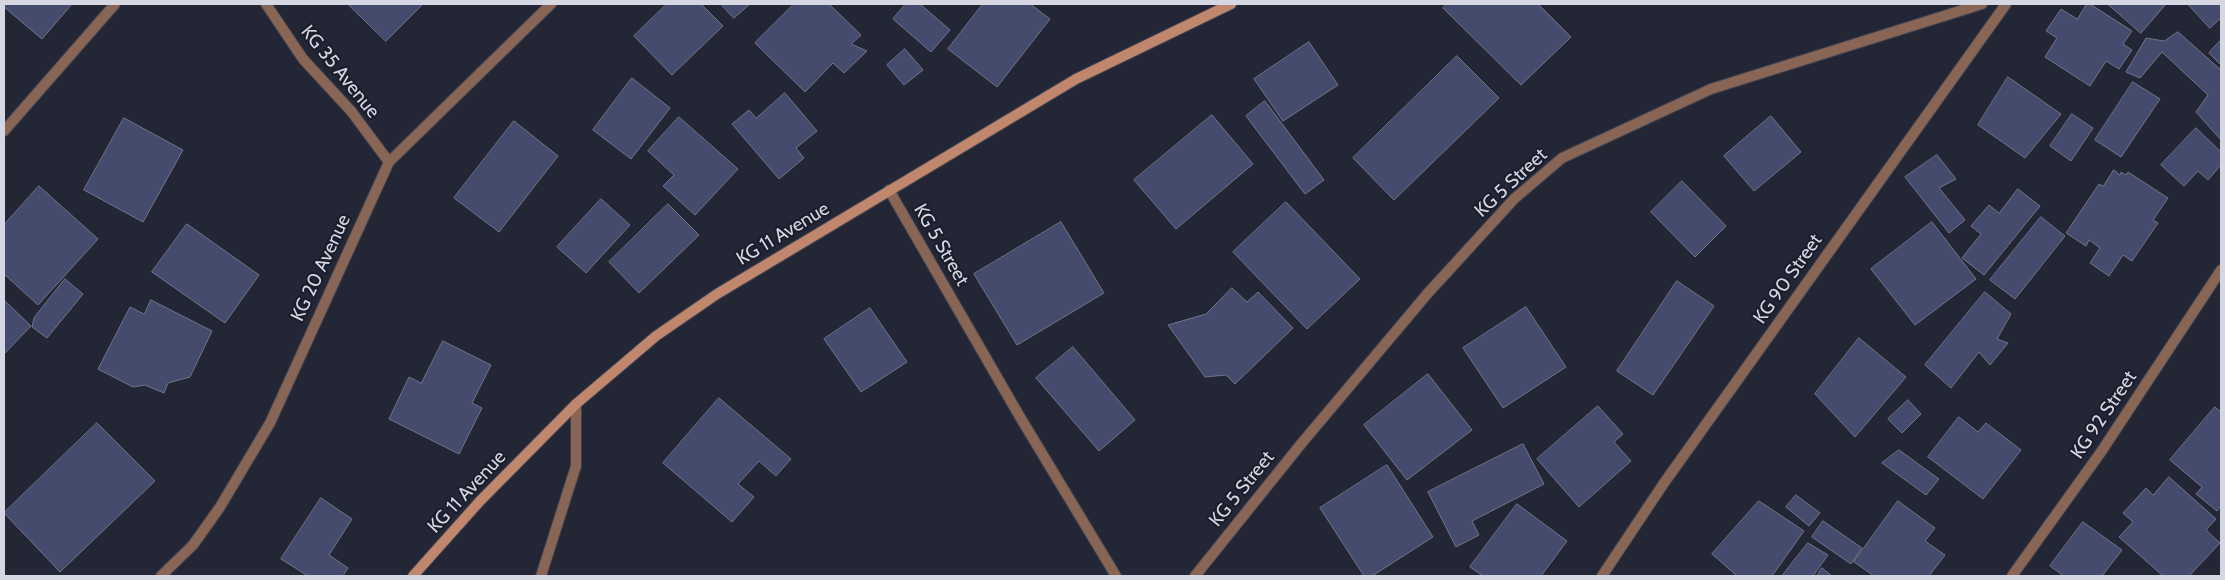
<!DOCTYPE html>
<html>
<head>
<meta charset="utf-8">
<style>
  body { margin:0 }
  #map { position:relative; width:2225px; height:580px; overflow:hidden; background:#232635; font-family:Cabin,sans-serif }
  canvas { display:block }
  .frame { position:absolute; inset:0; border:5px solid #d5d8e2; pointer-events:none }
</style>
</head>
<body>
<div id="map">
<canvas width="2225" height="580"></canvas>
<div class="frame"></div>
</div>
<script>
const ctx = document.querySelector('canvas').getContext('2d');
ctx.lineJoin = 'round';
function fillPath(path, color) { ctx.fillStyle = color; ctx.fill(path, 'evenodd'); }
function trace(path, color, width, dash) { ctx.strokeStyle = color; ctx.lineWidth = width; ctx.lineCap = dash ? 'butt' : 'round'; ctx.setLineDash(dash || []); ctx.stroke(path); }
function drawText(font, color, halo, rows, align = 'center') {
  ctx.font = font + ' Cabin,sans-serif'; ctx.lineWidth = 4; ctx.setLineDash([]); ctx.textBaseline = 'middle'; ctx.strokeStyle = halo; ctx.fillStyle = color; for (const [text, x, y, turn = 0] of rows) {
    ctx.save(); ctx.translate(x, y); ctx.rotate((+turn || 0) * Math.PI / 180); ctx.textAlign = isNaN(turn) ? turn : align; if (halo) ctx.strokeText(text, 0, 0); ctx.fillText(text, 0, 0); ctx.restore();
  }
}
const building = new Path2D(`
  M4,4H72L42,39L4,7Z
  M348,4H423L386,41Z
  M667,4H701L723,26L672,75L634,36Z
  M721,4H750L734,18Z
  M794,4H829L861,35L851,44L867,51L844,73L833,63L805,92L755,43Z
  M906,4H920L950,30L931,52L893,19Z
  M983,4H1030L1050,19L997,87L948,49Z
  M1447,4H1538L1571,37L1521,85L1443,8Z
  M2087,4H2090L2132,31L2123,44L2132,50L2119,69L2106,61L2090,86L2045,57L2057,38L2046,31L2061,9L2077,19Z
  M2108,4H2166L2141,33Z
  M2188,4H2221V18L2210,28Z
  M2178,32L2221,70V140L2196,112L2208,95L2162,52L2140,78L2126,72L2146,38L2164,41Z
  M2221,40V65L2209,53Z
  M1309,42L1338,85L1283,121L1254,79Z
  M905,49L923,70L904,85L887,65Z
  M1457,56L1499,98L1394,200L1353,158Z
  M2008,77L2061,114L2025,158L1978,125Z
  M632,78L670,108L631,159L593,130Z
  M2133,82L2160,99L2121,157L2095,140Z
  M785,93L817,131L796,148L804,158L779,179L732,124L749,110L756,118Z
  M1265,101L1324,180L1305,194L1246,116Z
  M2072,114L2093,128L2071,161L2050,146Z
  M1212,115L1253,164L1176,229L1134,180Z
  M1771,116L1801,152L1754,191L1724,156Z
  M679,117L738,169L695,215L663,186L674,175L648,151Z
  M124,118L183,150L143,222L84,190Z
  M514,121L558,156L499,232L454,198Z
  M2196,128L2221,152V165L2208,180L2198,171L2184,186L2161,165Z
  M1937,155L1956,179L1939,188L1965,220L1949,233L1905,177Z
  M2114,170L2120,175L2121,172L2126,175L2128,172L2168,198L2153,220L2158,223L2132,261L2123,255L2109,276L2090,263L2100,248L2089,240L2086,246L2066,233L2099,184L2103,186Z
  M1682,181L1726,226L1695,257L1651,212Z
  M39,186L98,239L38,305L4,274V225Z
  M2018,189L2040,206L1984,275L1962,258L1981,234L1971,226L1989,205L1999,213Z
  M601,199L630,225L586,273L557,247Z
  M1286,202L1360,279L1307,329L1233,252Z
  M668,204L699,235L639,293L609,262Z
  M2041,217L2065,236L2015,299L1990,280Z
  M1061,222L1104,293L1017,345L974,274Z
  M1932,222L1976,279L1915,325L1871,269Z
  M187,224L259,275L225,323L152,272Z
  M65,279L83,294L47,338L32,327L34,318Z
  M1677,281L1714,306L1653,395L1617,371Z
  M1232,288L1247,302L1258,292L1293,328L1235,384L1226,375L1205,377L1168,325L1206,314Z
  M1985,292L2011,314L1997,339L2008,343L1990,365L1979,352L1951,388L1925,365Z
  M4,300L31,326L4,354Z
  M151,300L212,331L190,377L168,383L164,393L145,385L133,387L98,369L130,307L144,314Z
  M1526,307L1566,367L1503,408L1463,348Z
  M870,308L907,362L861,392L824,339Z
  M1859,338L1906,377L1855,437L1815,394Z
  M443,341L491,365L472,403L482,408L459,454L389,419L409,377L421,383Z
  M1073,347L1135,420L1099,451L1036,378Z
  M1428,374L1472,430L1407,480L1364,425Z
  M719,398L791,459L776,476L759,461L738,484L754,497L732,522L663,463Z
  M1908,400L1921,414L1902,433L1888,419Z
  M1598,406L1623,434L1614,442L1631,461L1579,507L1537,459Z
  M2215,407L2221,412V506L2217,511L2196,494L2202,487L2170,460Z
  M1959,417L1978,432L1986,423L2021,450L1983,499L1928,457Z
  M97,423L155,481L60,572L4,513Z
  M1523,444L1544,484L1472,521L1479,535L1456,547L1428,492Z
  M1899,450L1939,479L1926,495L1882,463Z
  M1387,465L1433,537L1372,576H1364L1320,508Z
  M2169,477L2216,519L2206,530L2220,543L2189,576H2163L2119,537L2133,522L2123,513L2146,488L2153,495Z
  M1796,495L1820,513L1809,526L1786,507Z
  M321,498L352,519L329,555L348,568L343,576H308L281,559Z
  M1759,501L1804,531L1772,576H1737L1712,554Z
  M1898,501L1935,528L1925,541L1945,555L1929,576H1874L1854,562Z
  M1517,504L1567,541L1541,576H1483L1470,567Z
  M1823,521L1862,548L1851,564L1812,537Z
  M2083,522L2122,550L2102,576H2064L2050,566Z
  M1808,543L1828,555L1813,576H1782Z
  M1822,568L1832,576H1817Z`);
fillPath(building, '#444b6d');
trace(building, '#727688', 1);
const lane = new Path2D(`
  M541,576L576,466V404`);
const street = new Path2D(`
  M266,4L303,59L351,111L389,162
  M4,131L115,4
  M889,190L1020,417L1116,576
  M161,576L193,545L220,507L270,423L389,162L551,4
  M1195,576L1301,444L1428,293L1514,199L1562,158L1711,89L1982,4
  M1602,576L1664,483L2006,4
  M2012,576L2101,452L2221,270`);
const secondary = new Path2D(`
  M413,576L480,501L576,404L656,336L717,294L1076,79L1231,4`);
trace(lane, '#3f4251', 12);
trace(street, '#3f4251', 12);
trace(secondary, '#3f4251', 12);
trace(lane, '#896555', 10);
trace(street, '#896555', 10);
trace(secondary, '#c0876d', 10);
drawText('19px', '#d5d8e2', '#1a1d2b', [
  ["KG 35 Avenue",340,72,51],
  ["KG 5 Street",1511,183,-43],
  ["KG 11 Avenue",783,234,-31],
  ["KG 5 Street",941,245,60],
  ["KG 20 Avenue",321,268,-65],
  ["KG 90 Street",1788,279,-55],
  ["KG 92 Street",2104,415,-56],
  ["KG 5 Street",1242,489,-51],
  ["KG 11 Avenue",467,492,-47]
]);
</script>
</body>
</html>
